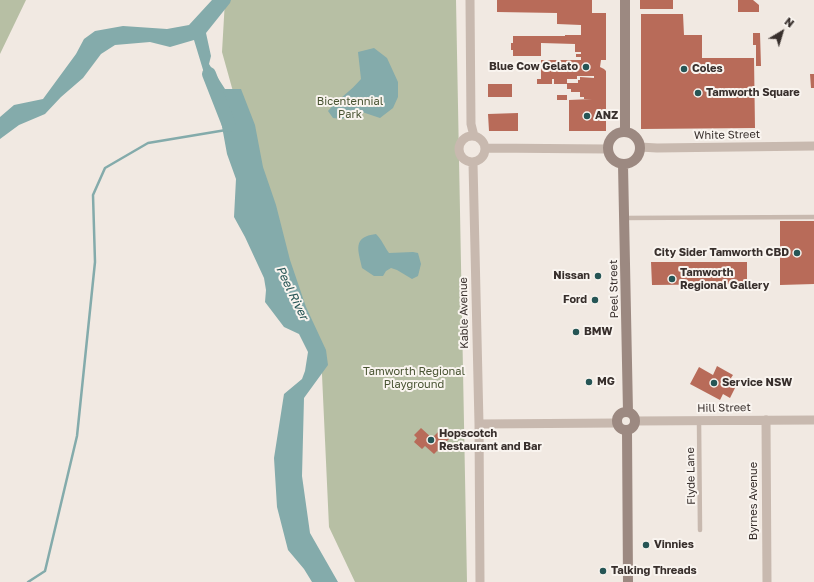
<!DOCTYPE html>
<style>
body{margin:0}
#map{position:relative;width:814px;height:582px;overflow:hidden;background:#f1e9e2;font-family:"Golos Text",sans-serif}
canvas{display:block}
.north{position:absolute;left:762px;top:12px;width:40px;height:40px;-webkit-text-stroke:3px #f9f4ef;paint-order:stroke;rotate:38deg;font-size:11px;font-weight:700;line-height:16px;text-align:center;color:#382f2c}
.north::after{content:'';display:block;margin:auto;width:14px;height:18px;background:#382f2c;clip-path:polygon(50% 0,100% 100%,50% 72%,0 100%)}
</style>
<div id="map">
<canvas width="814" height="582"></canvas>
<div class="north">N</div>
</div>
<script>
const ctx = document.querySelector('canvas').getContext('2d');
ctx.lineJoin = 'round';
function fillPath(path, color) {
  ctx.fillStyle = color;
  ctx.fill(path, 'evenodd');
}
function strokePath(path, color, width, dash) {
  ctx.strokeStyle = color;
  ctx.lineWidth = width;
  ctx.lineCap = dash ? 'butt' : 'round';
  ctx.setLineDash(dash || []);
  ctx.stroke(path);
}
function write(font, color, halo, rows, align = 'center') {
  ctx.font = font + ' "Golos Text",sans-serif';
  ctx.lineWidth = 4;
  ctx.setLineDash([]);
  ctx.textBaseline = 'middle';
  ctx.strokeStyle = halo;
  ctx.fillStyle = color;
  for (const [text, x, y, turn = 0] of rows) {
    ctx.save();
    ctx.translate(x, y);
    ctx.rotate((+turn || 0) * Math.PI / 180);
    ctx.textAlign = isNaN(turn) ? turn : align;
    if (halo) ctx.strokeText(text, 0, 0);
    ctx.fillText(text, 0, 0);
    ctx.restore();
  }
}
fillPath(new Path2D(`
 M 0,0 L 26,0 L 0,54 Z
 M 225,0 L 456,0 L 467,582 L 355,582 L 329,527 L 321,353 L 293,307 L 222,52 Z`), '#b7bfa4');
fillPath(new Path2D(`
 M 212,0 L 231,0 L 230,3 L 206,33 L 211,56 L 209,64 L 225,89 L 241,89 L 255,125 L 263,167 L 276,205 L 290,260 L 306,307 L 326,350 L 328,365 L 304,398 L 302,476 L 310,533 L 338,582 L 312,582 L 304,569 L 288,550 L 277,507 L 274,458 L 284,394 L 302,379 L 305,371 L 308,352 L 299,334 L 284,327 L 265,302 L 266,290 L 264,278 L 245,237 L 234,217 L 236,179 L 227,154 L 221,121 L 223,95 L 213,89 L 204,73 L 194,40 L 170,47 L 150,42 L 115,45 L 101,54 L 83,78 L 61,97 L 45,114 L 19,125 L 0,139 L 0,117 L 14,105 L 43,99 L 76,54 L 84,39 L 95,31 L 123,26 L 167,29 L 189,25 Z
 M 374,48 L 387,58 L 398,82 L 398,97 L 393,108 L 380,118 L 359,111 L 342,119 L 333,118 L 328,111 C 338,99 351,91 361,79 L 358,52 Z
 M 376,234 C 382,240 384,246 389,253 L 413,252 L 418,253 L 421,264 L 418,276 L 412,279 L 397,270 L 391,268 L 386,271 L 383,276 L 374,276 L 362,268 C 358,250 352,237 376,234 Z`), '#84abab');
strokePath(new Path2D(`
 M 28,582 L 45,571 L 77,436 L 95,262 L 93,195 L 105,168 L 148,143 L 226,130`), '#84abab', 2.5);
strokePath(new Path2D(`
 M 209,74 L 229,125`), '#84abab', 14);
fillPath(new Path2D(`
 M 497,0 L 592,0 L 592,13 L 606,13 L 606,60 L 601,60 L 600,67 L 604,69 L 606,71 L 606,131 L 569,131 L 569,100 L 592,99 L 584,99 L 584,97 L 580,97 L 580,92 L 571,92 L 571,89 L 567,89 L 567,83 L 578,83 L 578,80 L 580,80 L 580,77 L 594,78 L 594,76 L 577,76 L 577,79 L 567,79 L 567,84 L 554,84 L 554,79 L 552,79 L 552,84 L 537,84 L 537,79 L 541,79 L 541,60 L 581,60 L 581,57 L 576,57 L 576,54 L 581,54 L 581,52 L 575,52 L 575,44 L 541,43 L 541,56 L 513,56 L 513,50 L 511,50 L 511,43 L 513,43 L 513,36 L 565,36 L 565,35 L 581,35 L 581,25 L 557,24 L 557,13 L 497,12 Z
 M 640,0 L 673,0 L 673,9 L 640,9 Z
 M 738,0 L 753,0 L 759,5 L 759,12 L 738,12 Z
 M 641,14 L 683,14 L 684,35 L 702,35 L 702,58 L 754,58 L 755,128 L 641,129 Z
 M 753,33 L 760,33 L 761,66 L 756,66 L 756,45 L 753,45 Z
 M 810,74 L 814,74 L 814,88 L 811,88 Z
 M 488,84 L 512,84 L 512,97 L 488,97 Z
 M 557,95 L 567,95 L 567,100 L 557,100 Z
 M 518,113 L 518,131 L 489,131 L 488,114 Z
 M 780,221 L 814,221 L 814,284 L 780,285 Z
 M 651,262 L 747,262 L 747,284 L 652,285 Z
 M 717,366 L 733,375 L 731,378 L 738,382 L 730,398 L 723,394 L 720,400 L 690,384 L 699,367 L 713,375 Z
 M 421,428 L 432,438 L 441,429 L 450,438 L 434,454 L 425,446 L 422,449 L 414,442 L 417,438 L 414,435 Z`), '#b86b59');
strokePath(new Path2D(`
 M 624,218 L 814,217
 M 699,421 L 700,530`), '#c8b9af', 4.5);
strokePath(new Path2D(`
 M 470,0 L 471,124 L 474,136
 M459 149a13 13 0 1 1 26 0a13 13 0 1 1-26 0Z
 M 640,147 L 657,148 L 814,146
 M 486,148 L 607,149
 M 473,163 L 479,424 L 480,582
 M 766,420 L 767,582
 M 635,421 L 814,420
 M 479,424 L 617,423`), '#c8b9af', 9);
strokePath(new Path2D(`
 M 625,0 L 625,132
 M608 148a16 16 0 1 1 32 0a16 16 0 1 1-32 0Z
 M 623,165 L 628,412
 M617 421a9 9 0 1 1 18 0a9 9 0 1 1-18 0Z
 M 627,430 L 628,582`), '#9c8981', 10);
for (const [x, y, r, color] of [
 [586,67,4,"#265555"],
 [684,69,4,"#265555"],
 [698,93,4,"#265555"],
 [587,116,4,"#265555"],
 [797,253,4,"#265555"],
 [598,276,4,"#265555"],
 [672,279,4,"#265555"],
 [595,300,4,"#265555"],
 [576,332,4,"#265555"],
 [589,382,4,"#265555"],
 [714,383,4,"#265555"],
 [431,440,4,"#265555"],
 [646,545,4,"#265555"],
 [603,571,4,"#265555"]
]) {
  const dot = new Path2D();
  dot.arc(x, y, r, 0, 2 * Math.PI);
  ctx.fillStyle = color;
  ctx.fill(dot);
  strokePath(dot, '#f9f4ef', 1.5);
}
write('bold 11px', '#382f2c', '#f9f4ef', [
 ["Blue Cow Gelato",578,67,"right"],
 ["Coles",692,69],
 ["Tamworth Square",706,93],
 ["ANZ",595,116],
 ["City Sider Tamworth CBD",789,253,"right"],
 ["Tamworth",680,273],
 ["Regional Gallery",680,286],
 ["Nissan",590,276,"right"],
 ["Ford",587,300,"right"],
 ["BMW",584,332],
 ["MG",597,382],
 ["Service NSW",722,383],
 ["Hopscotch",439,434],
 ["Restaurant and Bar",439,447],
 ["Vinnies",654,545],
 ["Talking Threads",611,571]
], 'left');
write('11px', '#495433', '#f9f4ef', [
 ["Bicentennial",350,102],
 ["Park",350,115],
 ["Tamworth Regional",414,372],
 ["Playground",414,385]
]);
write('11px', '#382f2c', '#f9f4ef', [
 ["White Street",727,135,-1],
 ["Peel Street",614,289,-91],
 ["Kable Avenue",464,313,-91],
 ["Hill Street",724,408,-1],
 ["Flyde Lane",691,476,-91],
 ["Byrnes Avenue",754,501,-90]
]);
write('italic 12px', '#265555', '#f9f4ef', [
 ["Peel River",292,293,64]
]);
</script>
